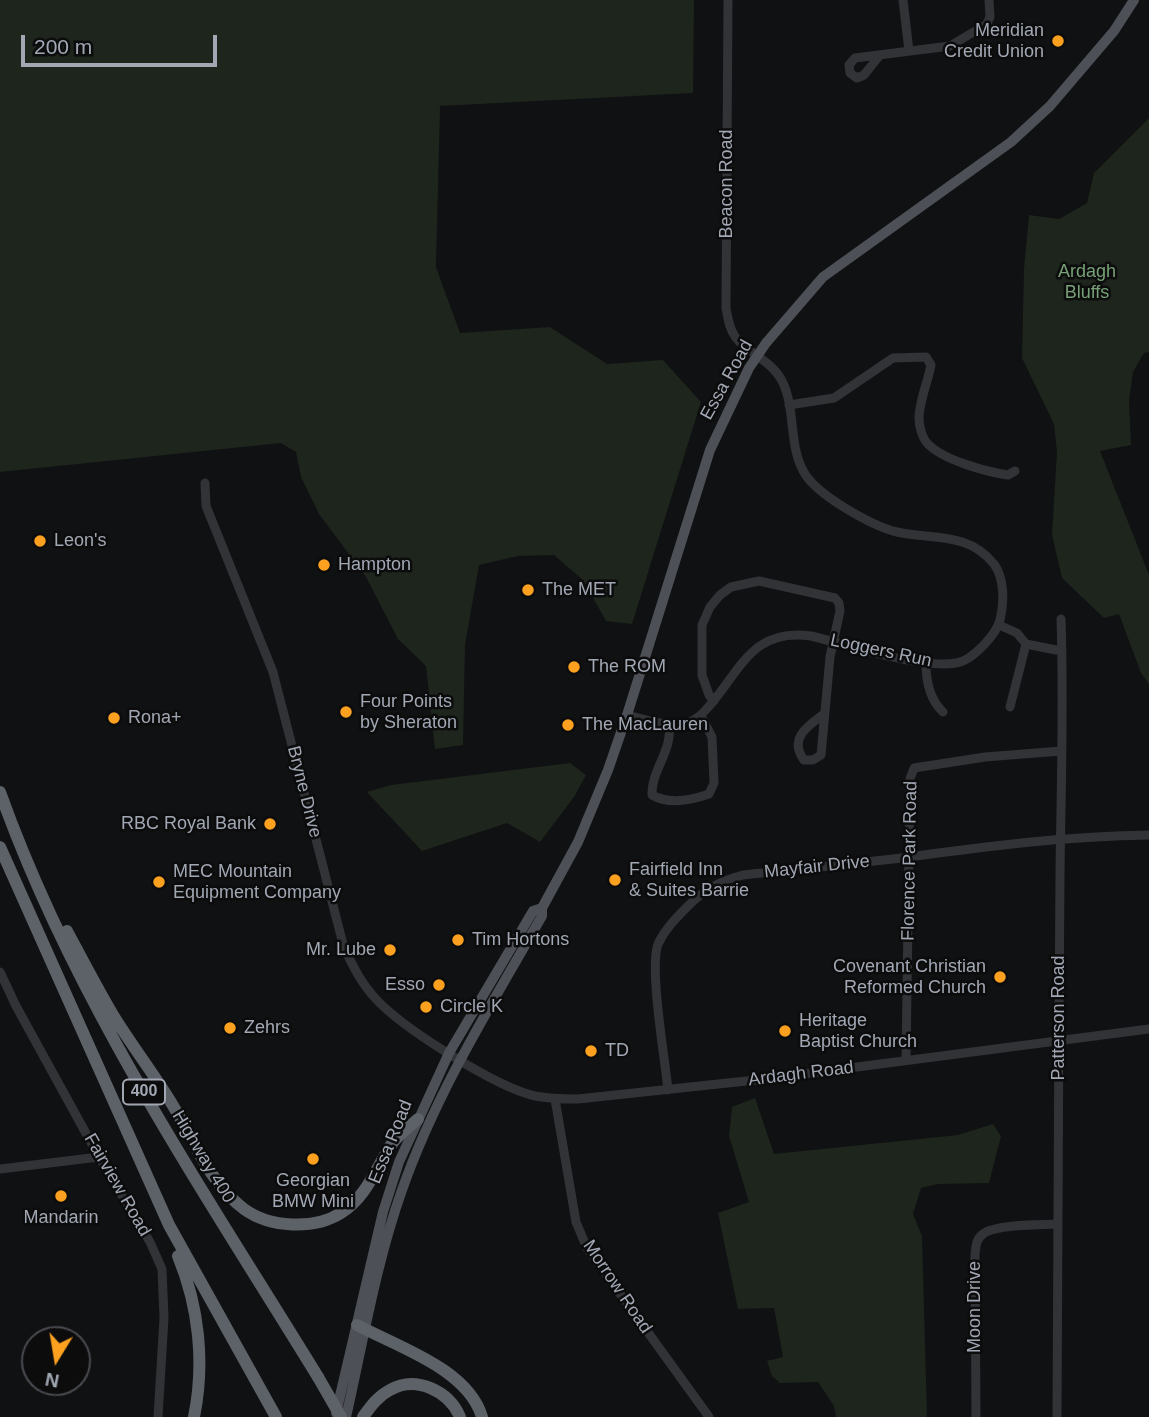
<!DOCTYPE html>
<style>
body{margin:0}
#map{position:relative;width:1149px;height:1417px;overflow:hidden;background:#101112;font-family:Helvetica,sans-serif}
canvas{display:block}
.north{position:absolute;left:21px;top:1326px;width:70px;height:70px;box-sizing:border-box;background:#0c0c0d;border:2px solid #484a50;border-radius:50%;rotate:191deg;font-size:19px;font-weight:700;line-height:28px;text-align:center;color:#a1a8b4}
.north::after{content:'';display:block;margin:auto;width:24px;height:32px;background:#fba01f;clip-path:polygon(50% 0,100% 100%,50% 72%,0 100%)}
.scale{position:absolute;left:21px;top:35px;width:196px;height:32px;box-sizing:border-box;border:4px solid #a1a8b4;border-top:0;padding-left:9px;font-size:21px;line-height:24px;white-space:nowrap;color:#a1a8b4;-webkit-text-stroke:5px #0c0c0d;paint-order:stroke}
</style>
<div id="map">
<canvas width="1149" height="1417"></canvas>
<div class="north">N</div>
<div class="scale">200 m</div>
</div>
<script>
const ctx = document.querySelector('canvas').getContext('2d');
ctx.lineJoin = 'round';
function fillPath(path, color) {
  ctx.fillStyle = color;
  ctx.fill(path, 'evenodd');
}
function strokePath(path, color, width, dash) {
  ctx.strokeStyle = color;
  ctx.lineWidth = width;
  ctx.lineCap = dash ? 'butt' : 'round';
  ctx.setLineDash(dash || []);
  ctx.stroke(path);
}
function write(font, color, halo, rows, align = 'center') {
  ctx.font = font + ' Helvetica,sans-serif';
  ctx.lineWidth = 5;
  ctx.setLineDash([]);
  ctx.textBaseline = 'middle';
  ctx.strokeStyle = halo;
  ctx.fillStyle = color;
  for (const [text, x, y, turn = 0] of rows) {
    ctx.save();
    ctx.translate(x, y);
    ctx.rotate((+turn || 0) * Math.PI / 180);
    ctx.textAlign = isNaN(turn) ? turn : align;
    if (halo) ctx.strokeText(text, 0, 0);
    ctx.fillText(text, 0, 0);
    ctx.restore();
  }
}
fillPath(new Path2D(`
 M 0,0 L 694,0 L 693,93 L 440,106 L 436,267 L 460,333 L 550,327 L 607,364 L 663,360 L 701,402 L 632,624 L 606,621 L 583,580 L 554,555 L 518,556 L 479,565 L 465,645 L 463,745 L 435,749 L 426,666 L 398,639 L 366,577 L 319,514 L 301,477 L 296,452 L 281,443 L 0,472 Z
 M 1149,118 L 1149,352 L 1144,353 L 1133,372 L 1129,401 L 1131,445 L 1100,451 L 1149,575 L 1149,684 L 1141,673 L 1119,614 L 1104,618 L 1062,578 L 1052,535 L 1057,452 L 1054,424 L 1022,358 L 1024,268 L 1029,215 L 1059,219 L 1087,203 L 1094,173 Z
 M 570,763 L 586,775 L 574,797 L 540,842 L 507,823 L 422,851 L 367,792 L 391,785 Z
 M 755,1098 L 774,1154 L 958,1135 L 993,1124 L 1001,1136 L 989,1183 L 938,1184 L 921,1188 L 913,1214 L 922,1236 L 927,1417 L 836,1417 L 834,1406 L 818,1382 L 780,1383 L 772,1376 L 767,1361 L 783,1357 L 774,1308 L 738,1309 L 718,1213 L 749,1202 L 729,1136 L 732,1107 Z`), '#1d251d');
strokePath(new Path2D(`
 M 903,0 L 909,51
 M 880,55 L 864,75 L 857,78 L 850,73 L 849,65 L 855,58 L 950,46 L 987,24 L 990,17 L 989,0
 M 789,405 L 834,398 L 893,358 L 926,357 L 931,365 C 928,382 919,401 919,418 C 919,426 922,438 928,444 C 943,460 987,472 1008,475 L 1015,471
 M 205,483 L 206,506 L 273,672 L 344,948 C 353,966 361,983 375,998 C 402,1028 496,1087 535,1096 C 550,1099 564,1099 578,1099 L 765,1079 L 1149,1029
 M 999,625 L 1017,633 L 1026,644 L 1056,650 L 1062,649
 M 926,663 C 926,681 929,699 943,712
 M 714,701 L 709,695 L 702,675 L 702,625 L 710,607 L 720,595 L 731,587 L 759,581 L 835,598 L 839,603 L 840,611 L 830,657 L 821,755 L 813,760 L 804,760 C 788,738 808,726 824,714
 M 1010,707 L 1026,644
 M 627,715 C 646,720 666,727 686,723 C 697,721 704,712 711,704 C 742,667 754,628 811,636 C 849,645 919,669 956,663 C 972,661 996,635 1000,620 C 1004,604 1005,579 994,564 C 969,533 936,539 902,533 C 876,529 823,498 807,477 C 787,449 797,410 782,381 C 772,361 749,354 736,338 C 729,329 728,318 726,308 L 728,0
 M 669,724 C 673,751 651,770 652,795 C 669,805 692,800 709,794 L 714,783 L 712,737 L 701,716
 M 0,972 L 16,1006 L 99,1157 L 150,1242 L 162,1269 L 164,1318 L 158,1417
 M 906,1060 L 910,779 L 914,768 L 985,757 L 1061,751
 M 668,1090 C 665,1059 649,968 658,944 C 665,929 676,918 688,906 C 705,889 720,881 743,875 C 798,869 854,864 909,857 C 989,846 1068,836 1149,835
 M 555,1099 L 576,1222 L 587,1248 L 709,1417
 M 0,1169 L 99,1157
 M 976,1417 L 975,1255 C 976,1246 976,1239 983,1234 C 994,1224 1040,1225 1057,1224
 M 1057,1417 C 1057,1236 1059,1055 1060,874 C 1061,789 1064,704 1061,619`), '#313337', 9);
strokePath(new Path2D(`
 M 336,1413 L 383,1212 L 399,1162 L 449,1053 L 533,911 L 542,908
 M 346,1417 C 363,1342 376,1263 402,1190 C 436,1093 491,1005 542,916 L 542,908 L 578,842 L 608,770 L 627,715 L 710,450 L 749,368 L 766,343 L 823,277 L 1011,142 L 1050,106 L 1114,31 L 1134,0`), '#4d5056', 10);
strokePath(new Path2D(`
 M 0,792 C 75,1002 202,1188 318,1377
 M 0,847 L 169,1225 L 276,1417
 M 67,931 C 82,959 97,988 113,1015 C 132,1046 154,1074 172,1104 C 194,1140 210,1184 244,1209 C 270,1228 314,1230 341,1213 C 367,1196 375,1170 391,1145 C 398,1135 409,1127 418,1119
 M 178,1256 C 199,1307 205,1363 194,1417
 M 357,1325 C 398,1347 468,1369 482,1417
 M 363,1417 C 371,1406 378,1396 390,1390 C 416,1375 449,1391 460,1417`), '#5d6168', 12);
strokePath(new Path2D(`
 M 318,1377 L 341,1417`), '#5d6168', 12);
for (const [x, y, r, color] of [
 [1058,41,7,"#fba01f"],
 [40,541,7,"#fba01f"],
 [324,565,7,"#fba01f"],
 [528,590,7,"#fba01f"],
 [574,667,7,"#fba01f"],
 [346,712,7,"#fba01f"],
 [114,718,7,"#fba01f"],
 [568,725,7,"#fba01f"],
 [270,824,7,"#fba01f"],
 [615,880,7,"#fba01f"],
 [159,882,7,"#fba01f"],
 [458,940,7,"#fba01f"],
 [390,950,7,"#fba01f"],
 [1000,977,7,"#fba01f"],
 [439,985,7,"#fba01f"],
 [426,1007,7,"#fba01f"],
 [230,1028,7,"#fba01f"],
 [785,1031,7,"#fba01f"],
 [591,1051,7,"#fba01f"],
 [313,1159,7,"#fba01f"],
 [61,1196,7,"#fba01f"]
]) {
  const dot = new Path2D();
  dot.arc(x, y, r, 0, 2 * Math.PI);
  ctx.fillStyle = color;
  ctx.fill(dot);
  strokePath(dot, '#0c0c0d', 2.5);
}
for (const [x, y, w] of [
 [144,1092,42]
]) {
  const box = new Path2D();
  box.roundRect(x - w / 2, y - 12.5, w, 25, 5);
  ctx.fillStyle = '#0c0c0d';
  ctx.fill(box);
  strokePath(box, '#a1a8b4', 2);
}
write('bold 16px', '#a1a8b4', null, [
 ["400",144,1092]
]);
write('18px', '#a1a8b4', '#0c0c0d', [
 ["Meridian",1044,31,"right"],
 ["Credit Union",1044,52,"right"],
 ["Leon's",54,541],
 ["Hampton",338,565],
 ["The MET",542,590],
 ["The ROM",588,667],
 ["Four Points",360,702],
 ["by Sheraton",360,723],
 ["Rona+",128,718],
 ["The MacLauren",582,725],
 ["RBC Royal Bank",256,824,"right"],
 ["Fairfield Inn",629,870],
 ["& Suites Barrie",629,891],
 ["MEC Mountain",173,872],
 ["Equipment Company",173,893],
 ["Tim Hortons",472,940],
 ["Mr. Lube",376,950,"right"],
 ["Covenant Christian",986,967,"right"],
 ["Reformed Church",986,988,"right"],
 ["Esso",425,985,"right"],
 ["Circle K",440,1007],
 ["Heritage",799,1021],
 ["Baptist Church",799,1042],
 ["Zehrs",244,1028],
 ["TD",605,1051],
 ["Georgian",313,1181,"center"],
 ["BMW Mini",313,1202,"center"],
 ["Mandarin",61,1218,"center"]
], 'left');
write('18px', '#a1a8b4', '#0c0c0d', [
 ["Beacon Road",727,184,-90],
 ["Essa Road",727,380,-61],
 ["Loggers Run",881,651,12],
 ["Bryne Drive",304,792,76],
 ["Florence Park Road",910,861,-89],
 ["Mayfair Drive",817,867,-6],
 ["Patterson Road",1059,1018,-90],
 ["Ardagh Road",801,1074,-7],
 ["Essa Road",391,1142,-68],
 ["Highway 400",203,1157,59],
 ["Fairview Road",117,1185,60],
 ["Morrow Road",617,1287,56],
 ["Moon Drive",975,1307,-90]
]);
write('18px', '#77a076', '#0c0c0d', [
 ["Ardagh",1087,272],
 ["Bluffs",1087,293]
]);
</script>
